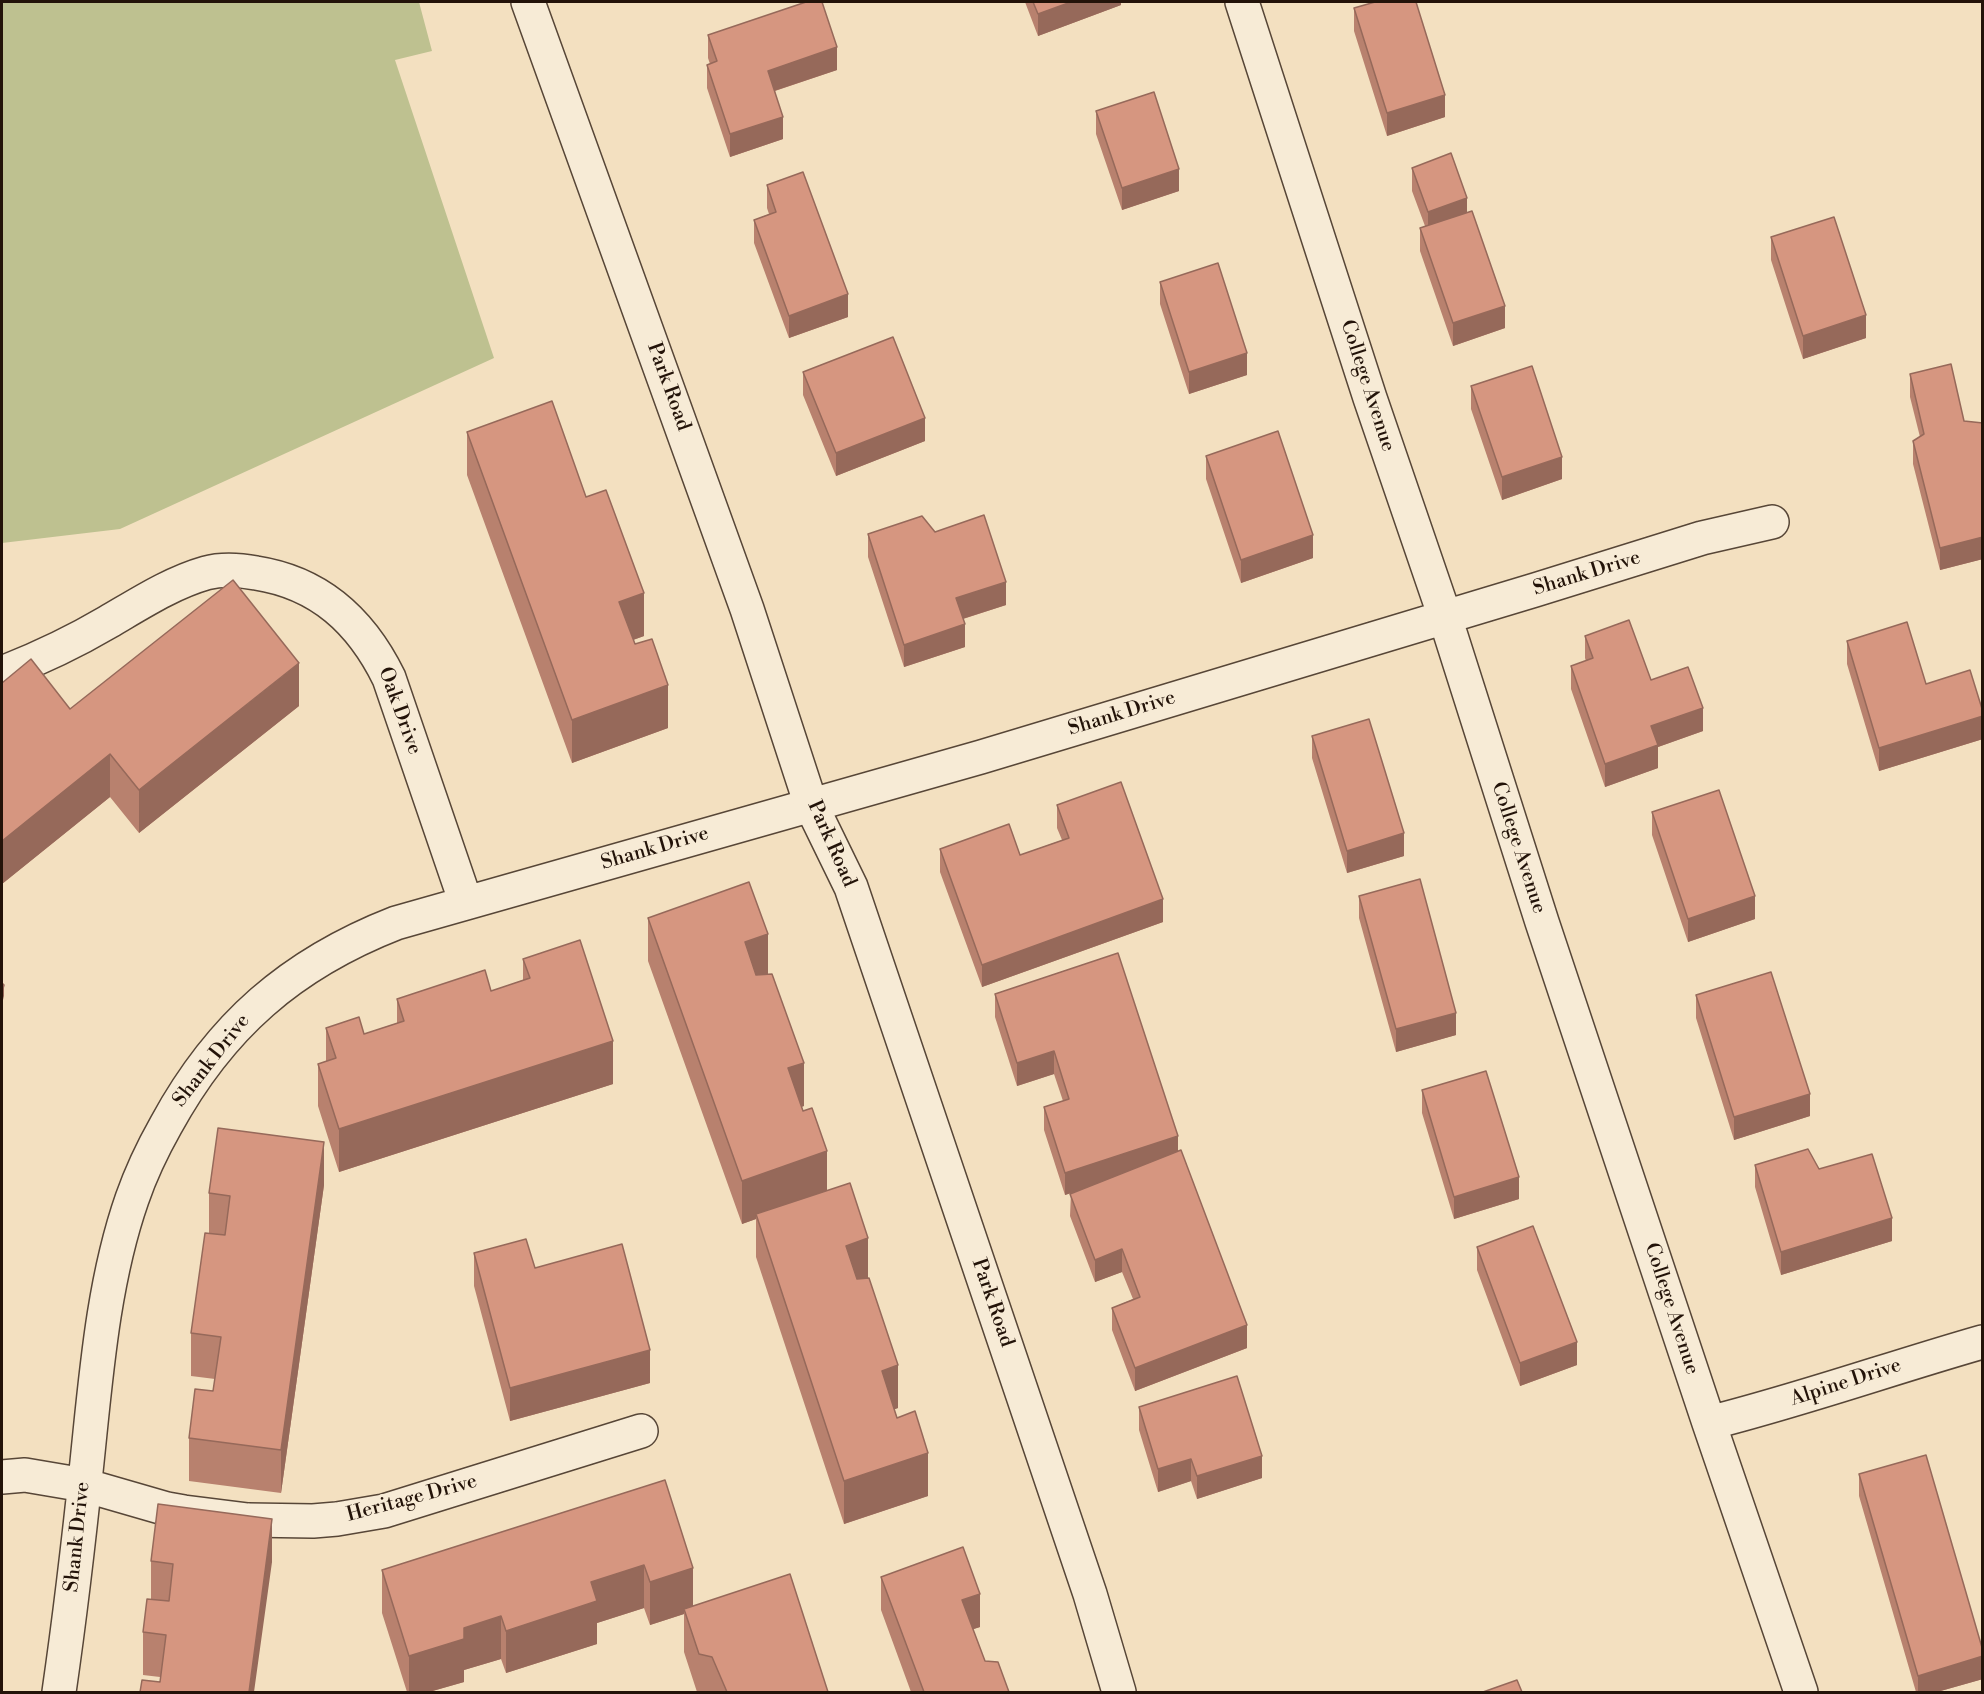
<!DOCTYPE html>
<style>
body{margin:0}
#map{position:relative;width:1984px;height:1694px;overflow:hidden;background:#f3e0c0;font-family:"Libre Bodoni",serif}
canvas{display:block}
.frame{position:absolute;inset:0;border:3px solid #231309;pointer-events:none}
</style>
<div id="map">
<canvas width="1984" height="1694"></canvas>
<div class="frame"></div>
</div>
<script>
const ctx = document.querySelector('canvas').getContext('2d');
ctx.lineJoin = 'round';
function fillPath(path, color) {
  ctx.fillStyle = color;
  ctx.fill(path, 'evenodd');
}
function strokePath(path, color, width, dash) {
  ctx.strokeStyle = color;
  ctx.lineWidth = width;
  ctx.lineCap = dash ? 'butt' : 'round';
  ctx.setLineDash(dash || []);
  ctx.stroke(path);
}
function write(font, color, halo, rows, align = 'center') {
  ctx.font = font + ' "Libre Bodoni",serif';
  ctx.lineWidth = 6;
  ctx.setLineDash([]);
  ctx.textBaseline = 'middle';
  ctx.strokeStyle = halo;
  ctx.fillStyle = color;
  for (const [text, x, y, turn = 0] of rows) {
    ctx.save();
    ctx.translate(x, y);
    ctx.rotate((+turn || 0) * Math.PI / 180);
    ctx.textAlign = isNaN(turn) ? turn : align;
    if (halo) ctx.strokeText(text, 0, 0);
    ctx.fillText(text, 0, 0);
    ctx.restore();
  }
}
fillPath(new Path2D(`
 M 2,2 L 419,2 L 432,51 L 395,60 L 494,358 L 120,529 L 2,543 Z`), '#bec190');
const minor = new Path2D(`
 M 1242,2 L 1370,398 L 1445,617 L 1542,922 L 1709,1423 L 1801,1692
 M 2,673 C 38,659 74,642 108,622 C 139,604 171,583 206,573 C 221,569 240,570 256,573 C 320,583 361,621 389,678 L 466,903
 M 1709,1423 C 1801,1400 1891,1368 1982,1342
 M 2,1477 L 25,1475 L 84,1485 L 167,1509 L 184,1512 L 248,1520 L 313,1521 L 337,1519 L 384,1511 L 641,1431
 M 59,1692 C 70,1616 79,1539 87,1462 C 96,1376 103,1282 132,1199 C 141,1173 153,1148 166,1125 C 220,1026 291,964 396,923 L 981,757 L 1535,590 L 1702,538 L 1772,522`);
const tertiary = new Path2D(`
 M 528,2 L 747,609 L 811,805 L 851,887 L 1090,1594 L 1119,1692`);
strokePath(minor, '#574637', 36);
strokePath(tertiary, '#574637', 36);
strokePath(minor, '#f7ebd6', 33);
strokePath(tertiary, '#f7ebd6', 33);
fillPath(new Path2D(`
 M 1025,2 L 1121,2 L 1121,5 L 1038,36 Z
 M 1354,8 L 1445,117 L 1387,136 L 1354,31 Z
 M 708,35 L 837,70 L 775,91 L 783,139 L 730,157 L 707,88 L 707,65 L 710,64 L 708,58 Z
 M 1096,111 L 1179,191 L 1122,210 L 1096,134 Z
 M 1412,168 L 1467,212 L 1505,328 L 1453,346 L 1420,251 L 1420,228 L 1425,226 L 1412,191 Z
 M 767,185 L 848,317 L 789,338 L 754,243 L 754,220 L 769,214 L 767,208 Z
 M 1771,237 L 1866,338 L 1803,359 L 1771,260 Z
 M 1160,282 L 1247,375 L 1189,394 L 1160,304 Z
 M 803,372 L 925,441 L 836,476 L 803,395 Z
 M 1910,374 L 1964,421 L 1983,423 L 1983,559 L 1940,570 L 1913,464 L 1913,441 L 1920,437 L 1910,397 Z
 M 1471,386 L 1562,479 L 1502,500 L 1471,409 Z
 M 467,432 L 586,497 L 644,636 L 633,640 L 668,728 L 572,763 L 467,475 Z
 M 1206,456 L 1313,558 L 1241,583 L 1206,479 Z
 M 935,532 L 1006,605 L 963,619 L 965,647 L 904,667 L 868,557 L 868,534 Z
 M 1585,636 L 1651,680 L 1703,731 L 1658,747 L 1658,768 L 1605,787 L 1571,689 L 1571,666 L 1586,661 L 1585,658 Z
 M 1847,641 L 1926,684 L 1983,712 L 1983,739 L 1879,771 L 1847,664 Z
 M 2,683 L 70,709 L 299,706 L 139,833 L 110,797 L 2,884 Z
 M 1312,736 L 1404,856 L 1347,873 L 1312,758 Z
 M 1057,805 L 1163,922 L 982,987 L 940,872 L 940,849 L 1020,855 L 1062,840 L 1057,828 Z
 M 1652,812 L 1755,919 L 1688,942 L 1652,835 Z
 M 1359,896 L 1456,1035 L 1396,1052 L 1359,918 Z
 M 648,918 L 768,974 L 804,1106 L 801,1107 L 827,1191 L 868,1278 L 898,1408 L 894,1409 L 928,1496 L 844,1524 L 756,1257 L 756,1219 L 742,1224 L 648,961 Z
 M 523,959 L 613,1084 L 339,1172 L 318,1106 L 318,1064 L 326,1061 L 326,1028 L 364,1034 L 397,1023 L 397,999 L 491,991 L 523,980 Z
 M 995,994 L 1178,1152 L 1247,1348 L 1135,1391 L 1112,1330 L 1112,1308 L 1133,1299 L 1122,1272 L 1095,1282 L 1070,1216 L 1071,1193 L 1065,1195 L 1044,1130 L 1044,1107 L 1063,1101 L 1054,1074 L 1017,1086 L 995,1017 Z
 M 1696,995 L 1810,1116 L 1734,1140 L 1696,1018 Z
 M 1422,1090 L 1519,1199 L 1454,1219 L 1422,1113 Z
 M 1755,1165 L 1819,1169 L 1892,1241 L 1781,1275 L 1755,1187 Z
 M 324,1185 L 281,1493 L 189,1481 L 189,1438 L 213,1391 L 215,1379 L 191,1376 L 191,1333 L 209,1233 L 209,1193 Z
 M 1477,1247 L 1577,1365 L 1520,1386 L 1477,1270 Z
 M 474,1253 L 535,1268 L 650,1383 L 510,1421 L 474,1286 Z
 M 1139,1407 L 1262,1478 L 1197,1499 L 1191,1481 L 1158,1492 L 1139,1430 Z
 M 1859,1474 L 1983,1656 L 1983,1679 L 1937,1692 L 1916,1692 L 1859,1496 Z
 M 665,1480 L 693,1606 L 828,1692 L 697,1692 L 684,1652 L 684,1614 L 650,1625 L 644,1608 L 597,1623 L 597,1644 L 506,1673 L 501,1659 L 464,1670 L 464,1682 L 429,1692 L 407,1692 L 382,1613 L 382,1570 Z
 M 151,1561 L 272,1562 L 160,1682 L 160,1677 L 143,1675 L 143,1632 L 151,1599 Z
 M 881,1577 L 980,1627 L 973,1629 L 985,1661 L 1009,1692 L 911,1692 L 881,1610 Z`), '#b8816e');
fillPath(new Path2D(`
 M 1071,2 L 1121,2 L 1121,5 L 1038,36 L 1038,14 Z
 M 837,47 L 837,70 L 768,93 L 768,71 Z
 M 1445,95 L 1445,117 L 1387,136 L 1387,113 Z
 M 783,117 L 783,139 L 730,157 L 730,134 Z
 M 1179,169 L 1179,191 L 1122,210 L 1122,188 Z
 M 1467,198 L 1467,221 L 1428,235 L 1428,212 Z
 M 848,294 L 848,317 L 789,338 L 789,316 Z
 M 1505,306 L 1505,328 L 1453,346 L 1453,323 Z
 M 1866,315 L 1866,338 L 1803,359 L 1803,336 Z
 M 1247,353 L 1247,375 L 1189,394 L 1189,372 Z
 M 925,418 L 925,441 L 836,476 L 836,453 Z
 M 1562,457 L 1562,479 L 1502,500 L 1502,477 Z
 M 1313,535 L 1313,558 L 1241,583 L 1241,560 Z
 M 1983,537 L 1983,559 L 1940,570 L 1940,548 Z
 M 1006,582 L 1006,605 L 956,621 L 956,598 Z
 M 644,593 L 644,636 L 619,645 L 619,602 Z
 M 965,624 L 965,647 L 904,667 L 904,645 Z
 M 299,663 L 299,706 L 139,833 L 139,790 Z
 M 668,685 L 668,728 L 572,763 L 572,720 Z
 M 1703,708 L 1703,731 L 1658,747 L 1658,768 L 1605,787 L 1605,764 L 1651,726 Z
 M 1983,716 L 1983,739 L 1879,771 L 1879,748 Z
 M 110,754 L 110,797 L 2,884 L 2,841 Z
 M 1404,833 L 1404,856 L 1347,873 L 1347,851 Z
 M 1755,896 L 1755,919 L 1688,942 L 1688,919 Z
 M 1163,899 L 1163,922 L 982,987 L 982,965 Z
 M 768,934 L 768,977 L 745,985 L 745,942 Z
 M 4,985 L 4,996 L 2,1004 L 2,992 Z
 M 1456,1013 L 1456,1035 L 1396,1052 L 1396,1029 Z
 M 613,1041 L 613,1084 L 339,1172 L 339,1129 Z
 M 1054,1051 L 1054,1074 L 1017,1086 L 1017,1063 Z
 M 804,1063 L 804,1106 L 788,1111 L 788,1068 Z
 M 1810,1094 L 1810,1116 L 1734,1140 L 1734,1117 Z
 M 1178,1136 L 1178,1158 L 1065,1195 L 1065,1173 Z
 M 324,1142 L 324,1185 L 281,1493 L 281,1450 Z
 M 827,1151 L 827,1194 L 756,1214 L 756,1219 L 742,1224 L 742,1181 Z
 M 1519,1177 L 1519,1199 L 1454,1219 L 1454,1197 Z
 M 1892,1218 L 1892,1241 L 1781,1275 L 1781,1252 Z
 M 868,1238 L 868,1281 L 846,1289 L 846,1246 Z
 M 1122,1249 L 1122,1272 L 1095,1282 L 1095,1260 Z
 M 1247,1325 L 1247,1348 L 1135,1391 L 1135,1368 Z
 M 1577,1342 L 1577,1365 L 1520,1386 L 1520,1363 Z
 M 650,1350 L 650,1383 L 510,1421 L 510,1388 Z
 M 898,1365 L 898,1408 L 882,1414 L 882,1371 Z
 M 928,1453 L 928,1496 L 844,1524 L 844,1481 Z
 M 1262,1456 L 1262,1478 L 1197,1499 L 1197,1476 Z
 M 1191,1459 L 1191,1481 L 1158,1492 L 1158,1469 Z
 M 272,1519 L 272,1562 L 254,1692 L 249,1692 Z
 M 644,1565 L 644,1608 L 597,1623 L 597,1644 L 506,1673 L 506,1631 L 591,1582 Z
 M 693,1568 L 693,1611 L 684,1609 L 684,1614 L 650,1625 L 650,1582 Z
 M 980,1594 L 980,1627 L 962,1633 L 962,1600 Z
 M 501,1616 L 501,1659 L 464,1670 L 464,1682 L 429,1692 L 409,1692 L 409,1656 L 464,1628 Z
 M 1983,1656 L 1983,1679 L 1937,1692 L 1918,1692 L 1918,1676 Z`), '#96695a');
const building = new Path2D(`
 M 806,2 L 822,2 L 837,47 L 768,71 L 783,117 L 730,134 L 707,65 L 717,61 L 708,35 Z
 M 1033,2 L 1071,2 L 1038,14 Z
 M 1375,2 L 1416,2 L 1445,95 L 1387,113 L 1354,8 Z
 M 1154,92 L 1179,169 L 1122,188 L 1096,111 Z
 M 1451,153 L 1467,198 L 1428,212 L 1412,168 Z
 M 803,172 L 848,294 L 789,316 L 754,220 L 776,212 L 767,185 Z
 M 1472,211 L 1505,306 L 1453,323 L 1420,228 Z
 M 1834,217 L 1866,315 L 1803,336 L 1771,237 Z
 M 1218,263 L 1247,353 L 1189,372 L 1160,282 Z
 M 893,337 L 925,418 L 836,453 L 803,372 Z
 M 1951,364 L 1964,421 L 1983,423 L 1983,537 L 1940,548 L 1913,441 L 1924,434 L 1910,374 Z
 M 1532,366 L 1562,457 L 1502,477 L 1471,386 Z
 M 552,401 L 586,497 L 606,490 L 644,593 L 619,602 L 635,644 L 652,639 L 668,685 L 572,720 L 467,432 Z
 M 1278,431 L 1313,535 L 1241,560 L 1206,456 Z
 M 984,515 L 1006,582 L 956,598 L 965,624 L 904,645 L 868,534 L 922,516 L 935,532 Z
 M 233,580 L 299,663 L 139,790 L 110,754 L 2,841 L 2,683 L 31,659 L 70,709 Z
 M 1629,620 L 1651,680 L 1688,667 L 1703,708 L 1651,726 L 1658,745 L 1605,764 L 1571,666 L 1593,658 L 1585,636 Z
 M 1907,622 L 1926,684 L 1970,670 L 1983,712 L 1983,716 L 1879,748 L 1847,641 Z
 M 1369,719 L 1404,833 L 1347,851 L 1312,736 Z
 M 1121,782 L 1163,899 L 982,965 L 940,849 L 1009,824 L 1020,855 L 1069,838 L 1057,805 Z
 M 1719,790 L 1755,896 L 1688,919 L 1652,812 Z
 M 1420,879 L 1456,1013 L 1396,1029 L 1359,896 Z
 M 749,882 L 768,934 L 745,942 L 756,975 L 772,974 L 804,1063 L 788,1068 L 803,1111 L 812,1108 L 827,1151 L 742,1181 L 648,918 Z
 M 580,940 L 613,1041 L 339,1129 L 318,1064 L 336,1058 L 326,1028 L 359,1017 L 364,1034 L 404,1021 L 397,999 L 485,970 L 491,991 L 530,978 L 523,959 Z
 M 1118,953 L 1178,1136 L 1065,1173 L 1044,1107 L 1069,1099 L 1054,1051 L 1017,1063 L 995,994 Z
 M 1771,972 L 1810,1094 L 1734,1117 L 1696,995 Z
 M 2,983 L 4,985 L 2,992 Z
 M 1486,1071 L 1519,1177 L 1454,1197 L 1422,1090 Z
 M 218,1128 L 324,1142 L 281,1450 L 189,1438 L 195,1389 L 213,1391 L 221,1337 L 191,1333 L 205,1233 L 225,1235 L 230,1196 L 209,1193 Z
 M 1808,1149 L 1819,1169 L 1872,1154 L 1892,1218 L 1781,1252 L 1755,1165 Z
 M 1181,1150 L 1247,1325 L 1135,1368 L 1112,1308 L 1140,1297 L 1122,1249 L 1095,1260 L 1070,1194 Z
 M 850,1183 L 868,1238 L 846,1246 L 857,1279 L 869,1278 L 898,1365 L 882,1371 L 897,1418 L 915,1411 L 928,1453 L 844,1481 L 756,1214 Z
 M 1533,1226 L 1577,1342 L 1520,1363 L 1477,1247 Z
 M 526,1239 L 535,1268 L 622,1244 L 650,1350 L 510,1388 L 474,1253 Z
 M 1237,1376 L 1262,1456 L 1197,1476 L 1191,1459 L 1158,1469 L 1139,1407 Z
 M 1926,1455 L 1983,1651 L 1983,1656 L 1918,1676 L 1859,1474 Z
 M 665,1480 L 693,1568 L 650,1582 L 644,1565 L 591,1582 L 597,1601 L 506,1631 L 501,1616 L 464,1628 L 464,1639 L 409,1656 L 382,1570 Z
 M 158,1504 L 272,1519 L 249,1692 L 140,1692 L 142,1680 L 160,1682 L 166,1635 L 143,1632 L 147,1599 L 169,1601 L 173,1564 L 151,1561 Z
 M 963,1547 L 980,1594 L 962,1600 L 985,1661 L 998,1662 L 1009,1692 L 924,1692 L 881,1577 Z
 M 790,1574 L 828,1692 L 727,1692 L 712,1657 L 699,1654 L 684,1609 Z
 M 1517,1680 L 1522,1692 L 1483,1692 Z`);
fillPath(building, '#d69680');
strokePath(building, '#96695a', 1.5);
write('20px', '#231309', '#f7ebd6', [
 ["College Avenue",1367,386,72],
 ["Park Road",668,387,70],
 ["Shank Drive",1587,574,-17],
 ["Oak Drive",399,711,70],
 ["Shank Drive",1122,714,-17],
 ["Park Road",831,844,66],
 ["College Avenue",1518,848,72],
 ["Shank Drive",655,849,-16],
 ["Shank Drive",212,1061,-52],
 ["Park Road",992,1303,71],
 ["College Avenue",1671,1309,72],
 ["Alpine Drive",1846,1383,-18],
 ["Heritage Drive",412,1499,-15],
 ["Shank Drive",78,1537,-84]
]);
</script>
